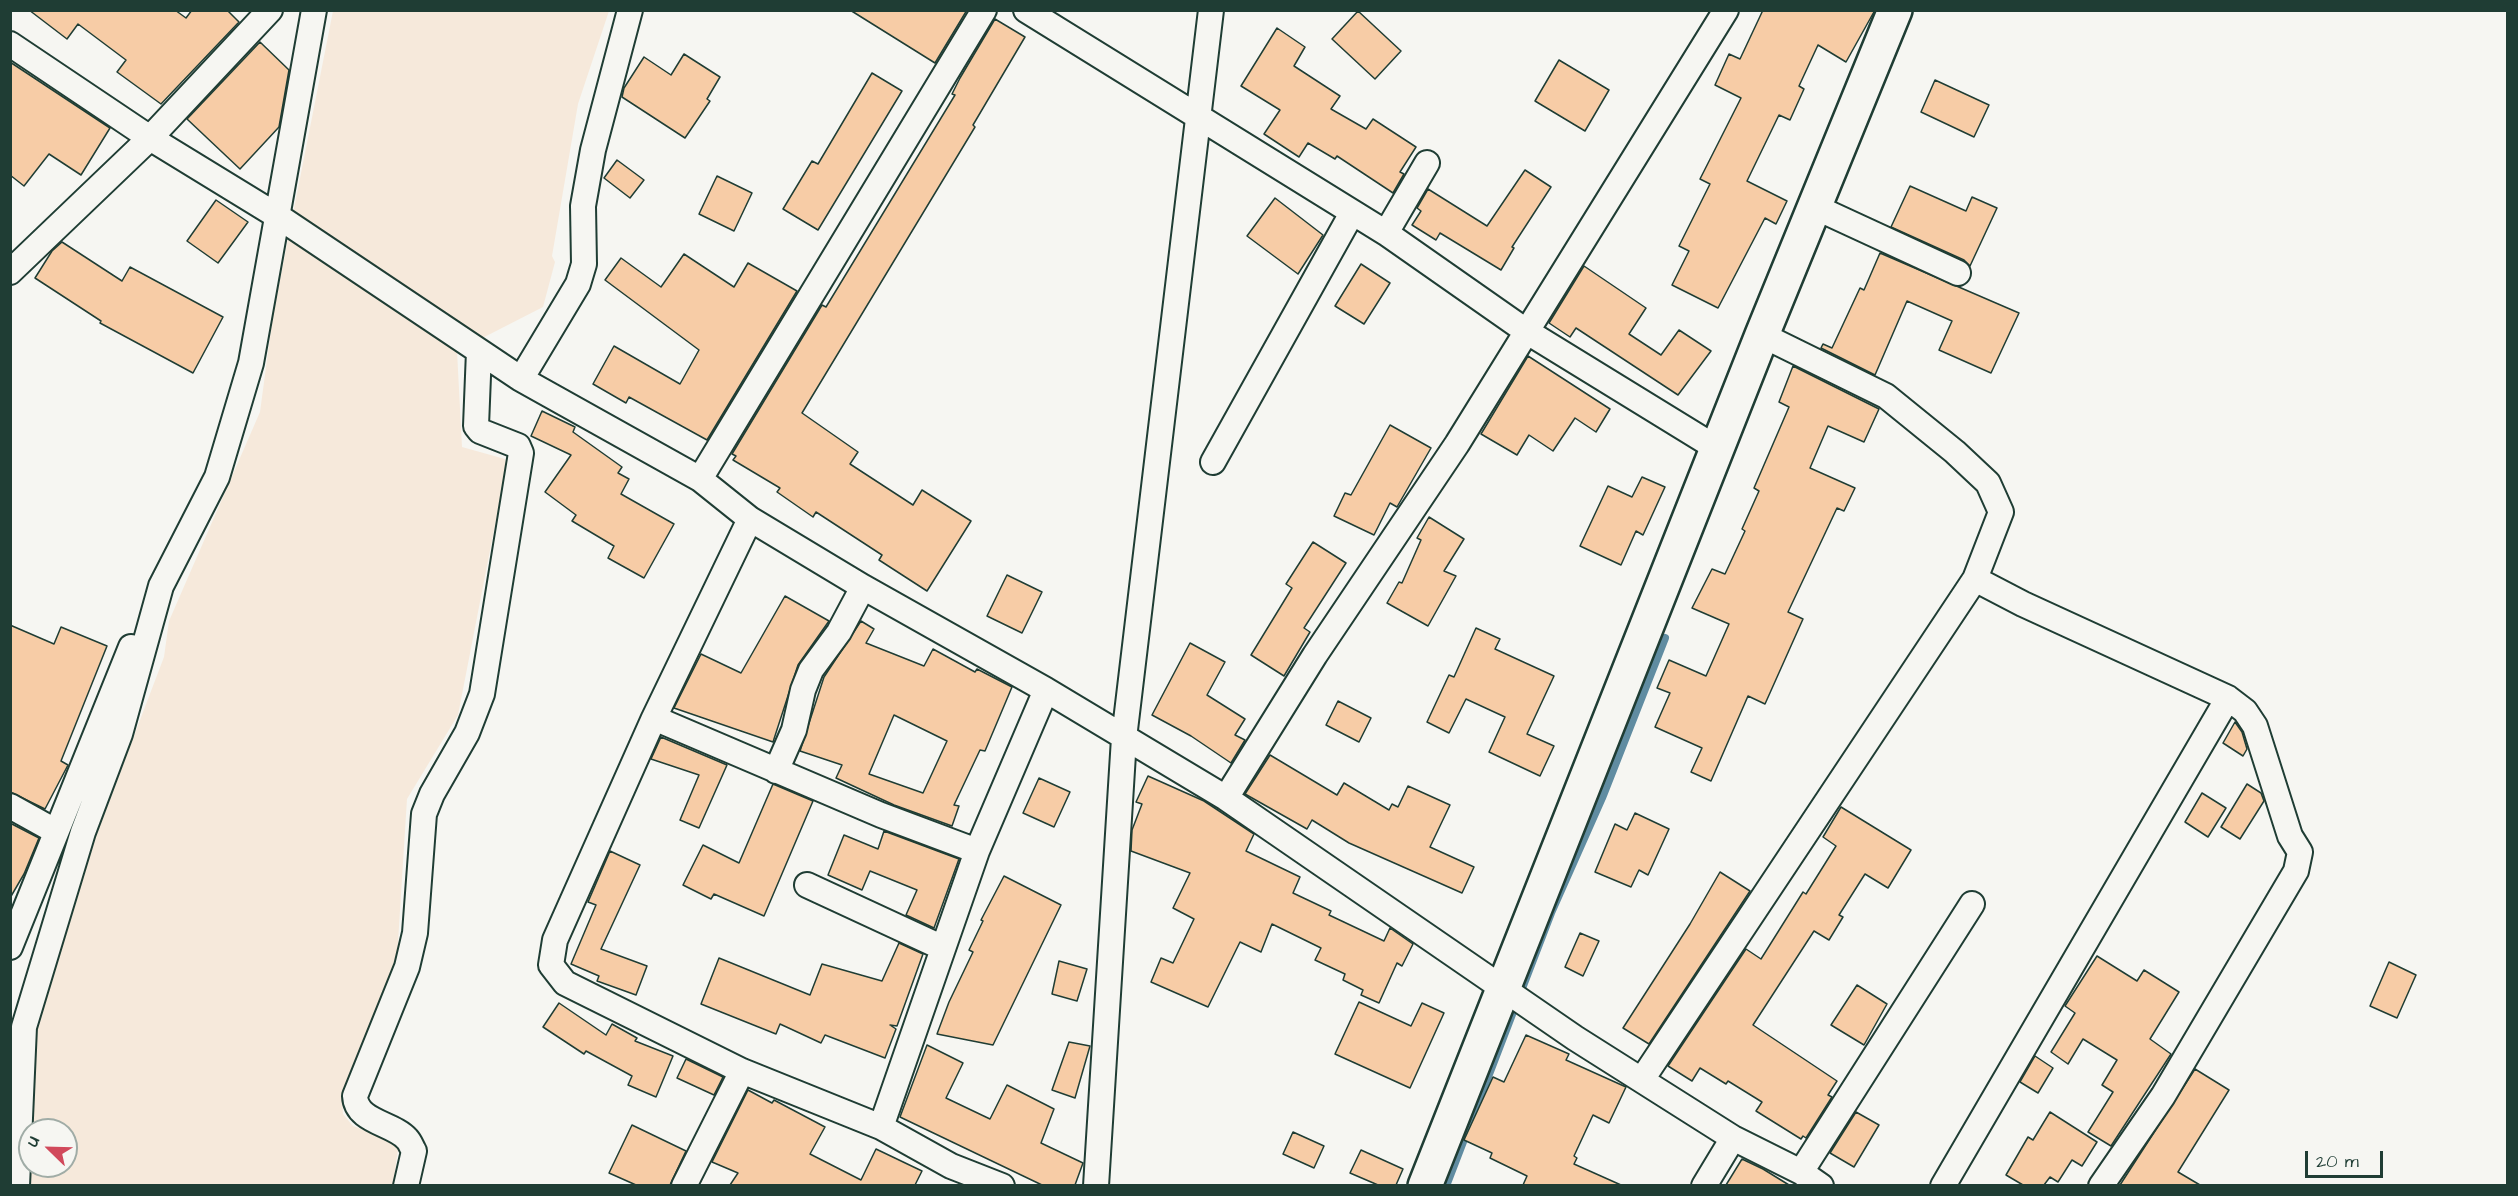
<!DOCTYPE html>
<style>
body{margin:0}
#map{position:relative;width:2518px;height:1196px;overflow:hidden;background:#f6f6f2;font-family:"Architects Daughter",sans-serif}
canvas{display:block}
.frame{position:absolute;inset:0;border:12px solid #1f3d34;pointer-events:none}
.north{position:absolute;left:18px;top:1118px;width:60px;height:60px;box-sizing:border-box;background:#f6f6f2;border:2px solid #a0aca6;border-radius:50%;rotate:293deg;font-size:16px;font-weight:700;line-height:24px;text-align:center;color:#1f3d34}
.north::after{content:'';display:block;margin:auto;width:21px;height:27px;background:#d1495b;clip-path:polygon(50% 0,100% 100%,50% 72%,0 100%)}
.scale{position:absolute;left:2305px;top:1151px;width:78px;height:27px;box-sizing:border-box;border:3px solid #1f3d34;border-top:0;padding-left:8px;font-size:18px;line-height:21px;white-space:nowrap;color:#1f3d34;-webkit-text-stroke:4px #f6f6f2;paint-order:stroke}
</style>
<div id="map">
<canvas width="2518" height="1196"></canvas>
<div class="frame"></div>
<div class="north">U</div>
<div class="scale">20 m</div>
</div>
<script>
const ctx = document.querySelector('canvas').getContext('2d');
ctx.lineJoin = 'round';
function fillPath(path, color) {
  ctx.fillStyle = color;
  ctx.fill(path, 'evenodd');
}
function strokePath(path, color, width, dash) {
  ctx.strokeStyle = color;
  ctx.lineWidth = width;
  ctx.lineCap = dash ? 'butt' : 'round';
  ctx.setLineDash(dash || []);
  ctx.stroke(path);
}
fillPath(new Path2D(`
 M 333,11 L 609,11 L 578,104 L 552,256 L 555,262 L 543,307 L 457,351 L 462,447 L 505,459 L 506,468 L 458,715 L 407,799 L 397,958 L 342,1099 L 343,1114 L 353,1126 L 386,1138 L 398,1149 L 393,1185 L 27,1186 L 30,1144 L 30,1166 L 66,1166 L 66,1130 L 31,1130 L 38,1017 L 92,846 L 164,657 L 169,621 L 260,412 L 273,315 Z`), '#f6e9db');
strokePath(new Path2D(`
 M 1446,1186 L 1551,913 L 1602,798 L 1665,638`), '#608ca1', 8);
const building = new Path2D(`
 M 29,10 L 175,10 L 186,18 L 192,10 L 227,10 L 239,22 L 161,104 L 117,72 L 126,60 L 78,24 L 67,39 Z
 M 850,10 L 967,10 L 935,63 Z
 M 1763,10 L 1875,10 L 1846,62 L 1818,45 L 1799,86 L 1804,89 L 1790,120 L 1779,115 L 1747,181 L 1787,201 L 1776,224 L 1765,218 L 1718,308 L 1672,285 L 1689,251 L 1679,246 L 1710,184 L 1700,179 L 1741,98 L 1715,85 L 1729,54 L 1740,59 Z
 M 1358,11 L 1401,51 L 1375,79 L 1332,39 Z
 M 995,19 L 1025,37 L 973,125 L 975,127 L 802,413 L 858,452 L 850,464 L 913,505 L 922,490 L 971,521 L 927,591 L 879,560 L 882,555 L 816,512 L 813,517 L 777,492 L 780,488 L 733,460 L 736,456 L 732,454 L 822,305 L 826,307 L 955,95 L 952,94 L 960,78 Z
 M 1277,28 L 1305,47 L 1294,66 L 1340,96 L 1331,109 L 1366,129 L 1373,119 L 1416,147 L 1400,172 L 1404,174 L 1393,193 L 1337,156 L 1335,159 L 1308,143 L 1299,157 L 1264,134 L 1280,110 L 1241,86 Z
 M 260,42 L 289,70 L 279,127 L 240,169 L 187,119 Z
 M 684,54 L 720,77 L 707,99 L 710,101 L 685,138 L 622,97 L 624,88 L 644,57 L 671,75 Z
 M 1559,60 L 1609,90 L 1585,131 L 1535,101 Z
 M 10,62 L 110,128 L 81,175 L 49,154 L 24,186 L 10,175 Z
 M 872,73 L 902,91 L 818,230 L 783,209 L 812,161 L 818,164 Z
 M 1935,80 L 1989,105 L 1974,137 L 1921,112 Z
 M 617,160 L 644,180 L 630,198 L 604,178 Z
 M 1525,170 L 1551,187 L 1512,247 L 1514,248 L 1501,270 L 1440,233 L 1436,240 L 1412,225 L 1421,211 L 1417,208 L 1428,189 L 1487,226 Z
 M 717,176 L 752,193 L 734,231 L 699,214 Z
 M 1910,186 L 1966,211 L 1972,197 L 1997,208 L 1970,266 L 1964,260 L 1891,227 Z
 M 1275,198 L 1323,235 L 1298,274 L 1247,236 Z
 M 216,200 L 248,222 L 218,263 L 187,241 Z
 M 62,242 L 122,281 L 130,267 L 223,317 L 193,373 L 100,323 L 101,321 L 35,278 L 52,251 Z
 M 1880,253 L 2019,313 L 1991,373 L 1939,350 L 1952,321 L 1907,301 L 1875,375 L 1821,348 L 1823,344 L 1832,348 L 1860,288 L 1864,290 Z
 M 684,254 L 734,287 L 748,263 L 797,291 L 707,440 L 629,397 L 626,403 L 593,384 L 614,346 L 680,384 L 699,350 L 605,280 L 621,258 L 661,287 Z
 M 1361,264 L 1390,283 L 1364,324 L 1335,306 Z
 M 1584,266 L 1646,308 L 1629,334 L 1661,355 L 1679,330 L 1711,351 L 1678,395 L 1576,328 L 1570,337 L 1549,323 Z
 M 1528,356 L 1610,409 L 1596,432 L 1575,418 L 1553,451 L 1529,435 L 1517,455 L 1481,434 Z
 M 1793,366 L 1879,409 L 1864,442 L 1828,426 L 1810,468 L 1855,488 L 1844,511 L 1837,508 L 1788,612 L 1803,619 L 1765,704 L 1748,696 L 1711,781 L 1691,772 L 1702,748 L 1655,727 L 1670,693 L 1657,688 L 1669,660 L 1706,676 L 1729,624 L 1692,608 L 1712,569 L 1725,574 L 1745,531 L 1742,529 L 1759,491 L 1754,488 L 1789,407 L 1779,402 Z
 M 542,411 L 575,427 L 573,432 L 622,467 L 618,473 L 629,479 L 621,494 L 674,524 L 644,578 L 608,558 L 614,546 L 572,521 L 576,515 L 545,492 L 571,455 L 531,436 Z
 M 1390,425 L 1431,448 L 1397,507 L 1390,503 L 1374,535 L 1334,516 L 1345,493 L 1351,495 Z
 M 1642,477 L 1665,487 L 1643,535 L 1636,531 L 1621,565 L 1580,546 L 1608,486 L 1632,497 Z
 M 1429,517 L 1464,539 L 1444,571 L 1456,576 L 1428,626 L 1387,603 L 1399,582 L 1402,583 L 1421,540 L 1417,538 Z
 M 1313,542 L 1346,563 L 1304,628 L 1310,632 L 1284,676 L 1251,655 L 1292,588 L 1286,584 Z
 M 1007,575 L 1042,592 L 1022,633 L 987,616 Z
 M 785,596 L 829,621 L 798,665 L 773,742 L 674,708 L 701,654 L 741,673 Z
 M 861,621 L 874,629 L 866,643 L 924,666 L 933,649 L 975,672 L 977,669 L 1012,687 L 985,751 L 980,750 L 954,805 L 959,806 L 952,826 L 894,805 L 836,778 L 842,765 L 800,751 L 824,677 ZM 894,715 L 947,741 L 923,793 L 869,774 Z
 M 10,625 L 54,644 L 61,627 L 107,646 L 61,761 L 68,765 L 45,809 L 10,792 Z
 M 1476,628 L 1500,639 L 1495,649 L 1554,676 L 1527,734 L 1554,746 L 1540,776 L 1489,752 L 1505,717 L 1466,699 L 1449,733 L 1427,722 L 1449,675 L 1454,677 Z
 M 1190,643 L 1225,662 L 1207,695 L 1245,719 L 1235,735 L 1245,740 L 1231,763 L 1191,736 L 1152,715 Z
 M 1338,701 L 1371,718 L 1359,742 L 1326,725 Z
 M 2235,722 L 2242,732 L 2247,749 L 2243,756 L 2223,743 Z
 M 661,737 L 727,765 L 699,828 L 680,820 L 699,775 L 651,759 Z
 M 1270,755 L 1337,795 L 1344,783 L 1389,810 L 1392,804 L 1398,807 L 1408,786 L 1450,805 L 1430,847 L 1474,867 L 1462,893 L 1349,843 L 1312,820 L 1307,829 L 1245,794 Z
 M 1148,776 L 1204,801 L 1254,834 L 1246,851 L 1300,877 L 1293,893 L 1331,911 L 1329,915 L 1384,941 L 1390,928 L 1413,944 L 1402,966 L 1397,963 L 1379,1003 L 1361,995 L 1363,990 L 1343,980 L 1345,974 L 1315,960 L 1321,948 L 1272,924 L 1261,952 L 1240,942 L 1208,1007 L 1151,982 L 1161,958 L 1173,963 L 1194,919 L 1173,908 L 1190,873 L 1131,851 L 1132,830 L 1142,804 L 1136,802 Z
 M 1039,778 L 1070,792 L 1054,827 L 1023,813 Z
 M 773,784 L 813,801 L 764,916 L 714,894 L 711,899 L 683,885 L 703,845 L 739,863 Z
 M 2247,784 L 2261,793 L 2264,801 L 2240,839 L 2221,827 Z
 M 2202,793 L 2226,808 L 2208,837 L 2185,822 Z
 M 1841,807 L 1911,850 L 1888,888 L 1865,874 L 1839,915 L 1843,917 L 1829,940 L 1814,931 L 1753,1025 L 1837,1081 L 1828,1095 L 1832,1097 L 1806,1138 L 1803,1136 L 1801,1139 L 1756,1111 L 1762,1102 L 1728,1081 L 1726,1084 L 1700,1068 L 1692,1081 L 1668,1066 L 1746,949 L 1761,959 L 1803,892 L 1806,894 L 1836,846 L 1823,837 Z
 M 1635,813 L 1669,829 L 1648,875 L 1639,870 L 1631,887 L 1595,872 L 1615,824 L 1627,830 Z
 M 10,823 L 39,838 L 24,874 L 10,898 Z
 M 884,831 L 959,859 L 934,928 L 906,915 L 917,890 L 870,871 L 862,890 L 828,875 L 844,835 L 878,849 Z
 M 610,851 L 640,865 L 601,949 L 647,966 L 636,995 L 597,981 L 599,976 L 571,964 L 596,905 L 588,902 Z
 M 1720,872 L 1750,891 L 1649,1044 L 1623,1028 L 1690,924 Z
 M 1004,876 L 1061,905 L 993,1045 L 937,1034 L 949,1002 L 973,952 L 969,950 L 983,921 L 981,920 Z
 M 1580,933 L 1599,941 L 1583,976 L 1565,967 Z
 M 899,943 L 923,954 L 897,1026 L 890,1025 L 896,1029 L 885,1058 L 825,1035 L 821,1043 L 780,1024 L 776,1034 L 701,1004 L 719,958 L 810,995 L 822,964 L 882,981 Z
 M 2097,956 L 2137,981 L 2144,970 L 2179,992 L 2150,1039 L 2171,1054 L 2111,1146 L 2088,1132 L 2113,1092 L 2102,1085 L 2117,1060 L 2083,1039 L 2068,1064 L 2051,1052 L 2075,1013 L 2065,1006 Z
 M 1059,961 L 1087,969 L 1077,1001 L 1052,994 Z
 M 2389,962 L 2416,975 L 2397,1018 L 2370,1006 Z
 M 1857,985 L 1887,1004 L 1864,1045 L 1831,1025 Z
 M 1359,1002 L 1411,1026 L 1422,1003 L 1444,1013 L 1410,1088 L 1335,1054 Z
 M 559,1003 L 606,1035 L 612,1024 L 637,1038 L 635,1041 L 673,1056 L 656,1097 L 628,1085 L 632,1076 L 586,1051 L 584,1054 L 543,1027 Z
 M 1526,1035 L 1569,1054 L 1566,1060 L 1626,1087 L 1609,1123 L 1593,1115 L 1574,1156 L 1577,1158 L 1574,1164 L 1621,1185 L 1523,1185 L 1527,1176 L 1490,1158 L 1492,1153 L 1464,1140 L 1493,1077 L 1504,1082 Z
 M 1069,1042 L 1090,1046 L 1075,1098 L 1052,1090 Z
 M 927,1045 L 963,1063 L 946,1098 L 990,1119 L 1007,1085 L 1054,1109 L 1041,1143 L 1083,1163 L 1075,1185 L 1042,1185 L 900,1117 Z
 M 2035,1056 L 2053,1068 L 2038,1093 L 2020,1082 Z
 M 686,1059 L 723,1077 L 714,1095 L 677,1078 Z
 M 2195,1069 L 2229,1090 L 2178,1172 L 2200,1185 L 2120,1185 Z
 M 748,1090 L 772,1103 L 774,1100 L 825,1127 L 810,1154 L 861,1180 L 876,1149 L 922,1171 L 915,1185 L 730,1185 L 738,1173 L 712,1162 Z
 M 1856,1112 L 1879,1125 L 1854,1167 L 1830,1153 Z
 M 2050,1112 L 2097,1142 L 2082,1166 L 2072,1160 L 2058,1182 L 2050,1177 L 2044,1185 L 2023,1185 L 2006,1175 L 2028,1137 L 2033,1140 Z
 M 632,1125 L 686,1151 L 670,1185 L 636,1185 L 609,1173 Z
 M 1293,1132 L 1324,1146 L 1314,1168 L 1283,1154 Z
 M 1361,1150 L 1403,1169 L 1396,1185 L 1378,1185 L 1350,1173 Z
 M 1742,1159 L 1763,1169 L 1789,1185 L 1726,1185 Z`);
fillPath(building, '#f7cca6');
strokePath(building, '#1f3d34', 1.5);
const street = new Path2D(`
 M 1026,10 L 1386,233 L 1526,331 L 1718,449
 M 10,44 L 150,138 L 279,217 L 521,379 L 700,479 L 750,519 L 863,587 L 1046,690 L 1226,798 L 1575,1038 L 1733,1138 L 1801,1172 L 1821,1186
 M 1815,207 L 1958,273
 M 1386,233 L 1427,163
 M 10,272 L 150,138 L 270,10
 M 521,379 L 578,284 L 584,264 L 583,206 L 593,150 L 630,10
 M 1213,462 L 1352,213
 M 700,479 L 984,10
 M 750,519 L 654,718 L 555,940 L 551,965 L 565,983 L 742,1071 L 881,1127 L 951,1166 L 1002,1186
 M 1975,579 L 2023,604 L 2228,698 L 2245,711 L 2255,726 L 2290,836 L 2300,852 L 2296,871 L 2163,1096 L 2101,1186
 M 654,718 L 881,815 L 977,851
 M 776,771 L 794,730 L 803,690 L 811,670 L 839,632 L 863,587
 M 1226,798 L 1315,655 L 1457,444 L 1726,10
 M 10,806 L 55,831
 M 807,885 L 943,948
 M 10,947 L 131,647
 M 1643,1078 L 1975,579 L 2001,512 L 1988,483 L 1955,452 L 1886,396 L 1762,335
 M 881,1127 L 977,851 L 1046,690
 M 1801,1172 L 1972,904
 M 17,1186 L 24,1027 L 83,832 L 120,734 L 161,586 L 217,477 L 251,363 L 314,10
 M 406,1186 L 414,1151 C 412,1148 410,1142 407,1139 C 393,1123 356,1122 355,1096 L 407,967 L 415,933 L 424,814 L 432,794 L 467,733 L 482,694 L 521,453 L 518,446 L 480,431 L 476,426 L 479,351
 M 684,1186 L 742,1071
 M 1096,1186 L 1124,738 L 1211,10
 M 1704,1186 L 1733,1138
 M 1943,1186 L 2228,698`);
const secondary = new Path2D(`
 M 1425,1186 L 1762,335 L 1895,10`);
strokePath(street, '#1f3d34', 28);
strokePath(secondary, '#1f3d34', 38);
strokePath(street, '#f6f6f2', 24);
strokePath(secondary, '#f6f6f2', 33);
</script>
